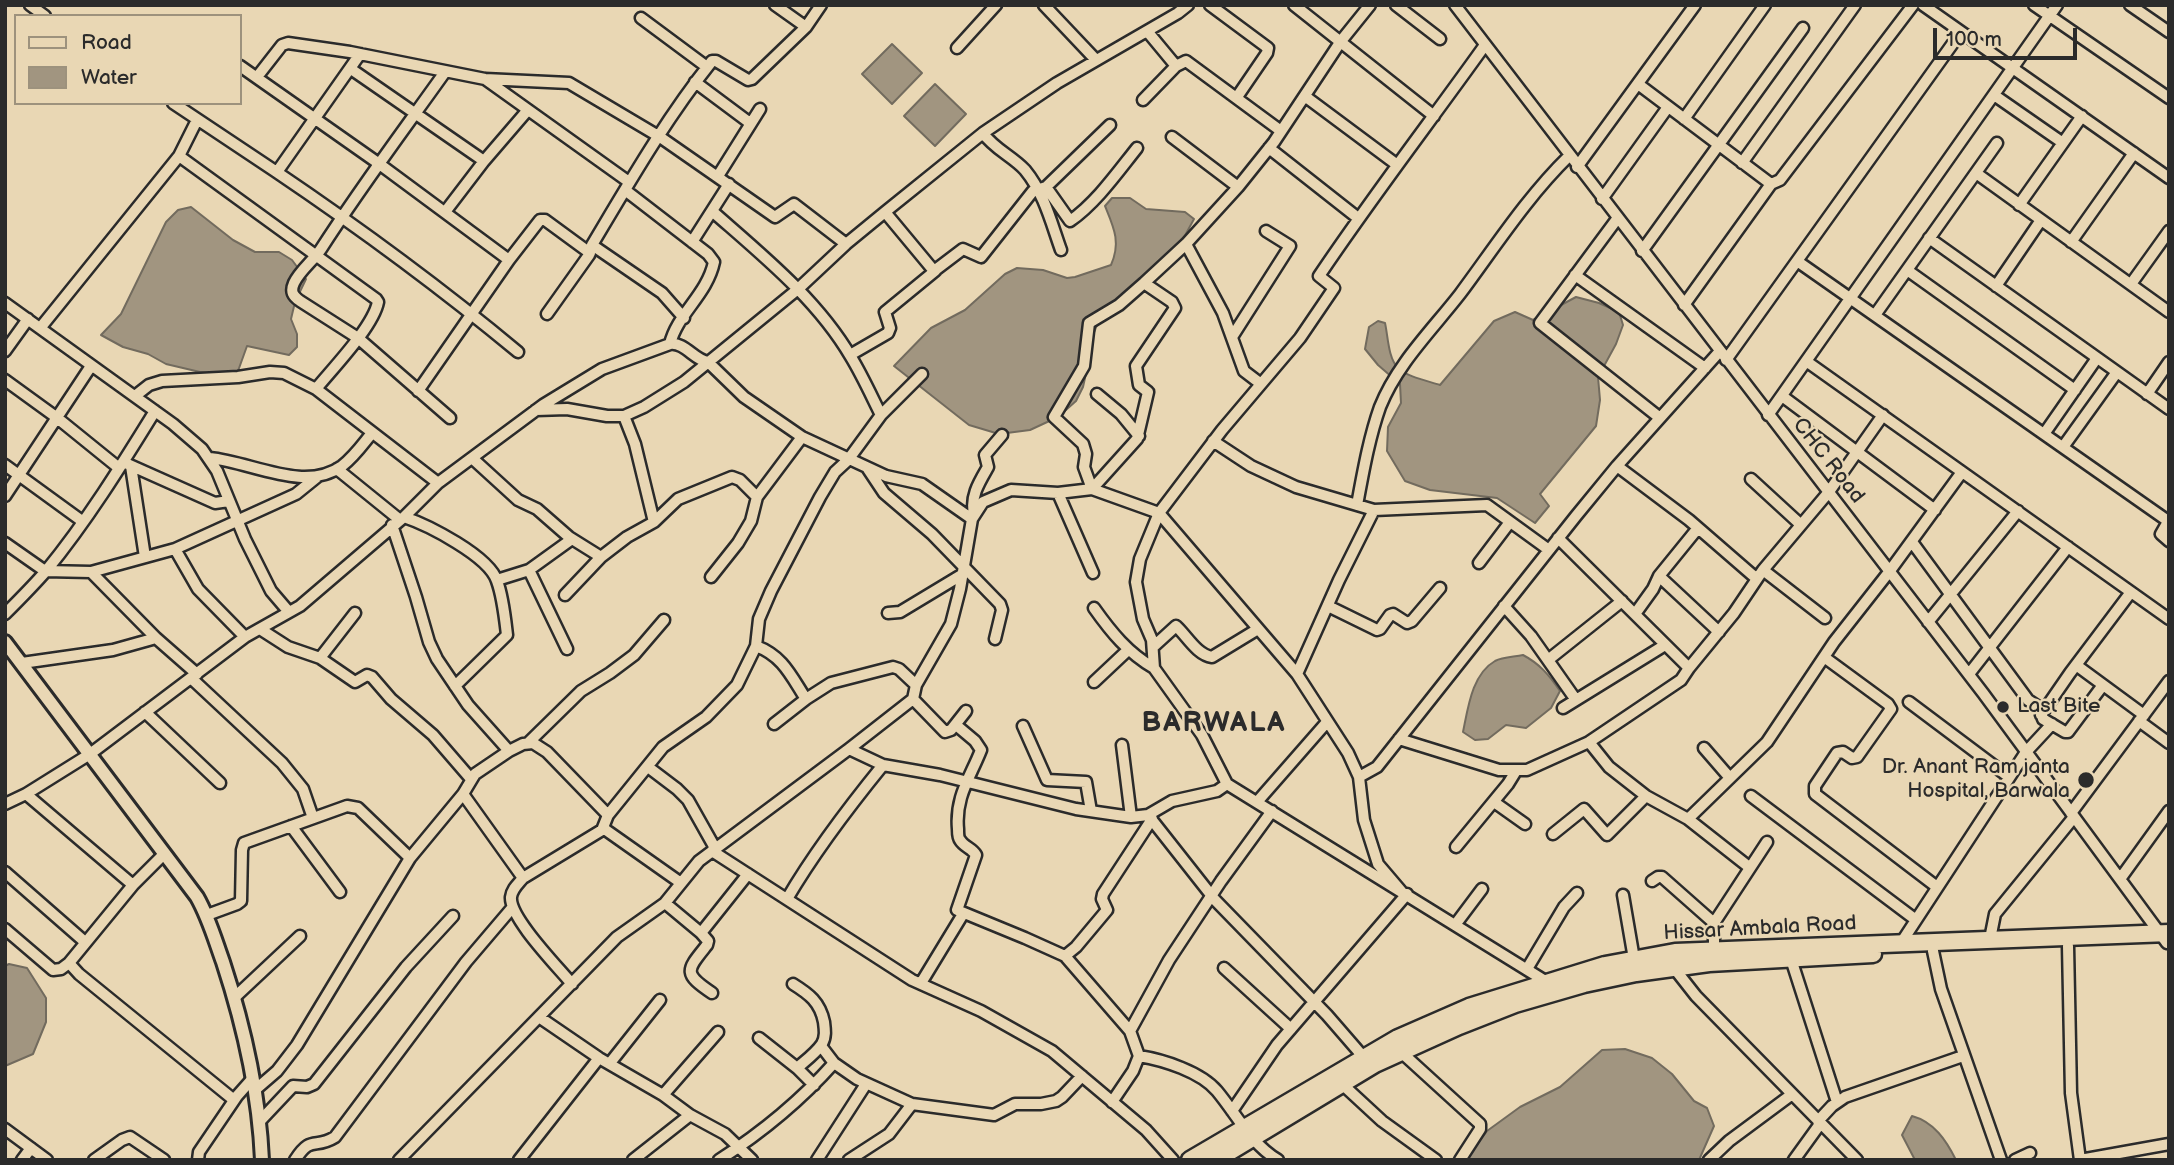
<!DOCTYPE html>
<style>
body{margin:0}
#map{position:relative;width:2174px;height:1165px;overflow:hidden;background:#e9d7b4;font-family:"Balsamiq Sans",sans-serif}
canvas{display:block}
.frame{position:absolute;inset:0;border:7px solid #2b2b2b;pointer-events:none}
.legend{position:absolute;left:14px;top:14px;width:228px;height:91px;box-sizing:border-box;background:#e9d7b4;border:2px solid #9d927d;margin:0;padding:9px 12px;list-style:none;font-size:21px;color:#2b2b2b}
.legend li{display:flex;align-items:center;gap:14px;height:35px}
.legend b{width:35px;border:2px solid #9d927d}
.scale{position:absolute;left:1933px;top:28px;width:144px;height:32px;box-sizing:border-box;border:4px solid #2b2b2b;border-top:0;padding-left:9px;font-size:21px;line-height:24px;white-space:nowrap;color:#2b2b2b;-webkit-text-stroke:5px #e9d7b4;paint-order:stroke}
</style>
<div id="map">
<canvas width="2174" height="1165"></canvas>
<div class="frame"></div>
<ul class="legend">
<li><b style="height:9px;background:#e9d7b4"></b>Road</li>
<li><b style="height:19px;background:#a19580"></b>Water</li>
</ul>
<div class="scale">100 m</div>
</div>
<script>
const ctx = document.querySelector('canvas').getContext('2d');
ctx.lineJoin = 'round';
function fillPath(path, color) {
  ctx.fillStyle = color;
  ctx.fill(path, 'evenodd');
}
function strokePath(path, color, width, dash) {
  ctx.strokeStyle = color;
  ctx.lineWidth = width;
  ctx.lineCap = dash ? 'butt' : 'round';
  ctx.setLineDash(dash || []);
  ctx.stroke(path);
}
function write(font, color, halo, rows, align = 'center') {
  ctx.font = font + ' "Balsamiq Sans",sans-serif';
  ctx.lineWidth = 5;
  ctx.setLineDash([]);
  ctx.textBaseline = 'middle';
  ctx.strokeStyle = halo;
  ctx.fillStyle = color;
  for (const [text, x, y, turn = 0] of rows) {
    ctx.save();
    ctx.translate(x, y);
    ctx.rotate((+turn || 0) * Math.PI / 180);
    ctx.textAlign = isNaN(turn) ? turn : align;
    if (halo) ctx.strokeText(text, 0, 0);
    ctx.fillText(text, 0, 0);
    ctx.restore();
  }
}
const water = new Path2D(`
 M 892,44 L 922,73 L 892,104 L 862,74 Z
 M 935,84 L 966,114 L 935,146 L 904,116 Z
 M 1112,198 L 1130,198 L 1146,209 L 1185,212 L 1194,219 L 1182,241 L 1097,325 L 1089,345 L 1087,369 L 1083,387 L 1076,401 L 1058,417 L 1030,430 L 999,434 L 969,425 L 894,366 L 931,328 L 965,310 L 1005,274 L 1017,268 L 1043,270 L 1067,278 L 1075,277 L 1111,265 C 1121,242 1114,228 1105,206 Z
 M 191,207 L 233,240 L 255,252 L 279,252 L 292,260 L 306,279 L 295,302 L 291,319 L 297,334 L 297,347 L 289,355 L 247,346 L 238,371 L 230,376 L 200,372 L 166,364 L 148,354 L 123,347 L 101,335 L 121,314 L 166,222 L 178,210 Z
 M 1576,297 L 1599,303 L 1619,312 L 1623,325 L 1616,344 L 1598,377 L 1600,400 L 1596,426 L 1540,494 L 1549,506 L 1535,523 L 1497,498 L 1430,490 L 1405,481 L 1387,451 L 1388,427 L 1401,403 L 1400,384 L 1378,365 L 1365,349 L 1369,327 L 1378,321 L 1385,323 C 1388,336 1388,358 1398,368 C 1407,377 1428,381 1440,385 L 1494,321 L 1515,312 L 1533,320 Z
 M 1523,655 C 1540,664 1549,675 1560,691 L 1551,708 L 1526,728 L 1506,725 L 1488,739 L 1475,740 L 1463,732 C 1468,708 1472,674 1495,661 C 1503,657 1514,657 1523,655 Z
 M 9,964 L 27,968 L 46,998 L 46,1022 L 33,1054 L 5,1066 L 5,966 Z
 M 1625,1049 L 1652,1058 L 1672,1074 L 1694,1101 L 1707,1108 L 1714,1126 L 1699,1160 L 1467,1160 L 1472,1151 L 1487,1131 L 1520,1107 L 1560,1087 L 1602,1050 Z
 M 1912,1116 C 1934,1122 1946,1140 1956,1160 L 1915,1160 L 1902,1135 Z`);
fillPath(water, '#a19580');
strokePath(water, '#726b5e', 2);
const minor = new Path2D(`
 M 30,5 L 45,16
 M 775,5 L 806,27
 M 1044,5 L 1096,60
 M 1210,5 L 1268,48 L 1267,53 L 1237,97
 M 1294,5 L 1434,116
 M 1396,5 L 1440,39
 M 1455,5 L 1983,693 L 2167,943
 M 1923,5 L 2169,178
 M 2034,5 L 2169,98
 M 2130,5 L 2169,32
 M 641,18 L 707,67
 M 1147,31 L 1176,66
 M 1485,45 C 1430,122 1372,197 1319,276 L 1334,288 L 1300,338 L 1222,430 L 1159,513 L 1140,559 L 1136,582 L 1143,619 L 1152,640 L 1154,668 L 1202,735 L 1227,784 L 1550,984
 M 957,48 L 996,5
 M 240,66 L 378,163 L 509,260
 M 351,69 L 484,161
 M 445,72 C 403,131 360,188 321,249 C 313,261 300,270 294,283 C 290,292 293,296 300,301 L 358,338 L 450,418
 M 257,77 L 282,45 L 288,43 L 350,52 L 485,79 L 569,83 L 660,137 L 775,217 L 794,204 L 846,244
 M 485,79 L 629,182
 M 695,82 L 750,123
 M 1638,84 L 1771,184 L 1780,180 L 1913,5
 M 1994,95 L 2063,143
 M 1306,97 L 1396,164
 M 1143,100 L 1176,66 L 1186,61 L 1281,131
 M 173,103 C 207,126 241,148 275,171 C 358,227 441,288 518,352
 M 1684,119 L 1765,5
 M 197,120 L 179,156 L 376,299 L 378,302 C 373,327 333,368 316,389
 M 983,133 C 994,149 1012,156 1025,170 C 1044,193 1051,222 1061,250
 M 1172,137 L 1238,187
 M 1269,148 L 1358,218
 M 1742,163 L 1855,5
 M 1577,167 L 1695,5
 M 277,172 L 360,54
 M 1976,173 L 2169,312
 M 718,176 L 760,109
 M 1046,187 L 1070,221 C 1096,203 1117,173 1137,148
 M 625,190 L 708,254 L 714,262 C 707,295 677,314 670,344
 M 1602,199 L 1668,107
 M 2019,205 L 2082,116
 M 712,211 C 762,255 817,299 851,357 C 862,375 871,395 881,415
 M 445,212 L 484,161 L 527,111
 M 885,212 L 934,271 L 963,249 L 981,257 L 1033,191 L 1046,187 L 1110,125
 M 1617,219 L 1540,323 L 1660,418
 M 1929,238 L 2169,409
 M 692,242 L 729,184
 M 2071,242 L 2134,153
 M 1186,244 L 1223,313 L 1244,371 L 1261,384
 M 592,245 L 662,293 L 684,318
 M 1642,251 L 1803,28
 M 1797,261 L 2168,521
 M 1907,270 L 2075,390
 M 1575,275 L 1705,368
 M 1144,283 L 1172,302 L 1175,308 L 1136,366 L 1139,385 L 1148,392 L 1137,439 L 1092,489 L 1084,467 L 1086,454 L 1083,444 L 1054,417 L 1084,366 L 1089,323 L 1119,305 L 1144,283 L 1186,244 L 1238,187 L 1274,142 L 1341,41 L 1370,5
 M 2131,284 L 2169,231
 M 1996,286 L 2041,220
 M 5,303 L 173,424 L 202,449 L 217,471 L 245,539 L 271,591 L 289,612
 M 1684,305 L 1771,184
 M 547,314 L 589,255 L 592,245 C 629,183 667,117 712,61 L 716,61 L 748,80 L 752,79 L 806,27 L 821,5
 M 1875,315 L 1997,143
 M 41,327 L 179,156
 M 1232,337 L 1290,246 L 1266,231
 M 5,351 L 28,319
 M 850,355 L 888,333 L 890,328 L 885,312 L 935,271
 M 1726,360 L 1961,32
 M 1806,361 L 2169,619
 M 5,380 L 56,417 L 119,468
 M 418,391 L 509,260 L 540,220 L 545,220 L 590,253
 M 1097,394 L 1121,414 L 1139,436
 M 2147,394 L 2169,362
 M 135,396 L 149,385 L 162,381 L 238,377 L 270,372 L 284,373 L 316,389 L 438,483
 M 1782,396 L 1935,510
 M 536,410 L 567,409 L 607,416 L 624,416 L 644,407 L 684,382 L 798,289 L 846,244 L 885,212 L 983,133 L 1057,83 L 1178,13 L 1188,5
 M 1768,415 L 2057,5
 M 624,416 L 635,444 L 654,522
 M 2044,434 L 2097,358
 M 1213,441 L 1251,466 L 1296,487 L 1374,510 L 1487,505 L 1549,550
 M 2063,447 L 2117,372
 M 210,458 C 252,462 304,493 342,466 C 354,457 363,444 372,433
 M 472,458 L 518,500 L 537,509 L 569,537 L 601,557
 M 123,462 L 215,503 L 229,501
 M 5,465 L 82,521
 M 131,466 L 145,557
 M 1617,466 L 1689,520 L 1757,579
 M 337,469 L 400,520
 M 868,469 L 884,493 L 932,534 L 1000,604 L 1002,610 L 995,639
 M 1751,479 L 1800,524
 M 1058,493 L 1093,573
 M 5,496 L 91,366
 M 1357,505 C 1363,473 1369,438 1380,407 C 1397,364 1432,330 1460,294 C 1495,247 1527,197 1569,156
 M 974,513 C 970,496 980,481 988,467 L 985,455 L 1002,435
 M 404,517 C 428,525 489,556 497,581 C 503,597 505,618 507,635 L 455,686
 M 2169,520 L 2161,534 L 2169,541
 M 392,525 L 416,597 L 429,642 L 437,659 L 468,705 L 509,751
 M 1558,538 L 1689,668
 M 1912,542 L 2028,700 L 2040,708 L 2043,719 L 2065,732 L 2068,732 L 2103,685
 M 5,543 L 45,571 L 91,572 L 175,549 L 296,494 L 317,477
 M 175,549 L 198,589 L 245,637
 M 1479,563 L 1510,522
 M 529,570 L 567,649
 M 1763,570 L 1825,618
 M 91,572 L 156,638 L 197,674
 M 1659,576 L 1719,632
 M 711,577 L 738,543 L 751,521 L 757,497 L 802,437
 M 497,580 L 529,570 L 572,539
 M 565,595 L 601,557 L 627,537 L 654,522 L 678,499 L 732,477 L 740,480 L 757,497
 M 1328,606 L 1377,630 L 1380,629 L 1390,615 L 1393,614 L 1407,623 L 1412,621 L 1440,588
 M 1504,606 L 1531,636 L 1576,700
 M 1094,608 C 1111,632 1128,653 1154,668
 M 888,613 L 900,612 L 963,574
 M 5,614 C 19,600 33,586 46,571 C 87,521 121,466 155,411
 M 1635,614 L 1653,589 L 1659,576 L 1698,528
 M 1928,622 L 2018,511
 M 260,629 L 288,647 L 320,658 L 355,682 L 367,675 L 372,677 L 391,699 L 433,735 L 471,779
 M 756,646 C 783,656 791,676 806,699
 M 1153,647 L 1176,626 C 1187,636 1197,655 1212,657 L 1258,629
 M 1824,657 L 1888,704 L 1891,709 L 1857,757 L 1852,758 L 1843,752 L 1837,753 L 1815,786 L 1815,794 L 1937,887
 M 320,658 L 355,613
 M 1548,660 L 1622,601
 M 22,663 L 113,650 L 156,638
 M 2076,665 L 2144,715
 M 1297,674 L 1339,580 L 1374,510
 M 1969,674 L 2068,547
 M 191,678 L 282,763 L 303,789 L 313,818
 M 1094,682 L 1128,650
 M 913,699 L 945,732 L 951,730 L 966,711
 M 1909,702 L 2009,777
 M 1563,708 L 1665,645
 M 145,712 L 220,783
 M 2041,715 L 2070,673 L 2131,592
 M 2139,721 L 2169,743
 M 774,724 L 806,699 L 831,683 L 893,667 L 899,669 L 916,685
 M 956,725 L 975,741 L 981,750 C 970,778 955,797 958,829 C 958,832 958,838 960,840 C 964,847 972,848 976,855 L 957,910 L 1025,938 L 1065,956 L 1130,1031
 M 1023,726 L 1047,780 L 1086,782 L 1091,811
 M 1399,739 L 1499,770 L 1527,770 L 1589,742 L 1681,680 L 1689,668 L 1734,613 L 1763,570 L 1828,493 L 1883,415
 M 1589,742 L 1609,767 L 1646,796 L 1688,819 L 1749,867
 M 528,743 L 581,691 L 610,673 L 634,655 L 664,620
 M 1122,745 L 1131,817
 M 1704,748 L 1730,778
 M 849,749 L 883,765 L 940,775 L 1076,809 L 1131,817 L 1148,815 L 1172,801 L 1217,791 L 1227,784
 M 648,767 L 677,789 L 688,800 L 715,848
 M 1359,777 L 1377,767 L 1576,516 L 1617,466 L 1720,351
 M 26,794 L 133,885
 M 463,794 L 523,878
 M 1751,796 L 1916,920
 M 1257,802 L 1327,722
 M 1494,802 L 1525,824
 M 5,804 L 26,794 L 90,754 L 245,637 L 300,606 L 404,517 L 438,483 L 543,405 L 602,369 L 670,344 C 685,342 694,360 708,362 L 744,397 L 802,437 L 886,476 L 922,484 L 972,519
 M 2071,813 L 2169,681
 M 1148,815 L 1215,900 L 1327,1015 L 1366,1060
 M 1688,819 L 1767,742 L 1834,642 L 1889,572 L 1962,472
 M 291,826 L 340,892
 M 603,828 L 681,883
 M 1553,834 L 1584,809 L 1607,835 L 1646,796
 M 1456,847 L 1508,784 L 1516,771
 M 712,851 L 912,980 L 981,1011 L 1052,1051 L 1146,1130 L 1173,1160
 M 5,872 L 85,942
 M 2120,879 L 2169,811
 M 1652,881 L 1658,877 L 1662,877 L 1714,923
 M 1623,895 L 1634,959
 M 787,899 C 815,851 848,808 883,765
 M 665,903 L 701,933 L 708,941 L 707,945 C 687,970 682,973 712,993
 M 207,915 L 237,904 L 241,901 L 242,850 L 244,843 L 347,806 L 358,808 L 410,858
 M 1455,925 L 1482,889
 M 5,929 L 53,970 L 61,969 L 69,963 L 133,885 L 164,854
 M 701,933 L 748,874
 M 1990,939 L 1995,914 L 2074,817
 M 1901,943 L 2026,752 L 2052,724
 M 2068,946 L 2071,1093 L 2080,1160
 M 1714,950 L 1714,923 L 1767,842
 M 1933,951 L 1941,989 L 2001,1160
 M 1065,956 L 1076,947 L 1107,910 L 1102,899 L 1103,894 L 1152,819
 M 1791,959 L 1837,1102
 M 69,963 L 79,974 L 234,1100
 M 1224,968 L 1291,1029
 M 1674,968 L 1696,996 L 1857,1160
 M 1527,969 L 1564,907 L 1577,893
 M 921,983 L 963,914
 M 572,984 C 557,966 509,917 511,897 C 512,889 518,884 523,878 L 602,830 L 608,815 L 663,747 L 706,717 L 737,685 L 756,646 L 759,619 L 771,591 L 820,497 L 835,472 L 848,460 L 881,415 L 922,374
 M 793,984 C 809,994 820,1002 824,1022 C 825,1030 826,1037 822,1044 C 816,1053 805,1061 797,1068
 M 235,997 L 300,936
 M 539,1017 L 599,1058 L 663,1095 L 690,1115 L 725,1134 L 752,1160
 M 759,1038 L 797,1068 L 814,1085
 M 821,1046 L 834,1063 L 857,1079 L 912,1104 L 994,1115 L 1015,1104 L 1041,1104 L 1056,1101 L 1062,1097 L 1082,1076
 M 1401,1052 L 1480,1124 L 1480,1129 L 1460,1160
 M 1139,1056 C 1164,1060 1201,1072 1217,1091 C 1237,1115 1251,1144 1278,1160
 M 610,1063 L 660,1000
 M 1342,1084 L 1382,1121 L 1436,1160
 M 255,1090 L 277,1071 L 297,1045 L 410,858 L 463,794 L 475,774 L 509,751 L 523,744 L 533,743 L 547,752 L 608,815
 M 663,1095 L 718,1032
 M 1112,1102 L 1133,1071 L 1139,1056 L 1130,1031 L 1169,960 L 1221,881 L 1272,811
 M 1232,1111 L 1277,1045 L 1407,894
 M 260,1121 L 293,1086 L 307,1087 L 314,1084 L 406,967 L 453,916
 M 1818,1121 L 1832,1106 L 1845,1097 L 1963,1056
 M 5,1129 L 47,1160
 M 22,1160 L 31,1148
 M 94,1160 L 122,1140 L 130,1137 L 164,1160
 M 198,1160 L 199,1152 L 237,1096 L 253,1078
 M 295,1160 C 312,1134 314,1150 335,1137 L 466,962 L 512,908
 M 399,1160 L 617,937 L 665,903 L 699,861 L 849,749 L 913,699 L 916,685 L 951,624 L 960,589 L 972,519 L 983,502 L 1011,490 L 1058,493 L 1092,489 L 1159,513 L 1297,674 L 1348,753 L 1359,777 L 1364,820 L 1378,864 L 1401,891
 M 519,1160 L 599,1058
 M 633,1160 L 690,1115
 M 719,1160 C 761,1133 801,1100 834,1063
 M 817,1160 L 866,1084
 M 849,1160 L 889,1134 L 912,1104
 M 1709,1160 L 1729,1141 L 1791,1095
 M 1794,1160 L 1820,1124
 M 2015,1160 L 2030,1153
 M 2080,1160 L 2169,1144`);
const tertiary = new Path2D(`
 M 5,642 L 197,897 C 209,918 215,940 223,962 C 244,1026 259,1093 262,1160`);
const primary = new Path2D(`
 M 1190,1160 L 1398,1038 L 1469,1007 L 1605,965 L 1675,952 L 2169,933
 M 1216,1160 L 1375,1064 L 1459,1026 L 1515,1004 L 1584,984 L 1636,973 L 1709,963 L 1873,954`);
strokePath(minor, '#2b2b2b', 15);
strokePath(tertiary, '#2b2b2b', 18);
strokePath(primary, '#2b2b2b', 21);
strokePath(minor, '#e9d7b4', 10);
strokePath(tertiary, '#e9d7b4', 12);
strokePath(primary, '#e9d7b4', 16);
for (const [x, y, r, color] of [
 [2003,707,7,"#2b2b2b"],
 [2086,780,9,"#2b2b2b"]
]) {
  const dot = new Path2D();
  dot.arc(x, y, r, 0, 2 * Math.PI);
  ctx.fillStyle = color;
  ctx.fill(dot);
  strokePath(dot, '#e9d7b4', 2.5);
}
write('21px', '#2b2b2b', '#e9d7b4', [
 ["CHC Road",1828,461,52],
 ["Hissar Ambala Road",1760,929,-3]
]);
write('21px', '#2b2b2b', '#e9d7b4', [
 ["Last Bite",2017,707],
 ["Dr. Anant Ram janta",2070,768,"right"],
 ["Hospital, Barwala",2070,792,"right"]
], 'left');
ctx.letterSpacing = '2px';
write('bold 28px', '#2b2b2b', '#e9d7b4', [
 ["BARWALA",1214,724]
]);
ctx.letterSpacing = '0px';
</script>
